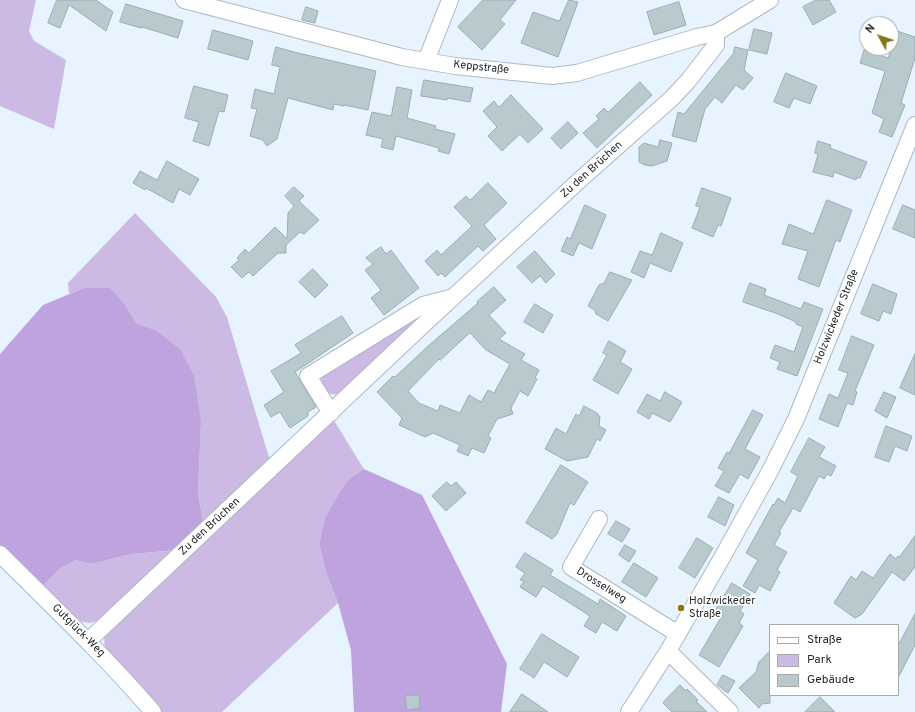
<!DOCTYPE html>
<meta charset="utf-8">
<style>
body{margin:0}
#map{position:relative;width:915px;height:712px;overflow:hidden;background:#e7f4ff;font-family:Overpass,sans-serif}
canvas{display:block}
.legend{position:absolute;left:769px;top:624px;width:130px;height:72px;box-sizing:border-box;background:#fff;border:1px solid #a7a9ab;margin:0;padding:5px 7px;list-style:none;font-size:12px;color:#24282c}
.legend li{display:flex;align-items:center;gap:8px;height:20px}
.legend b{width:20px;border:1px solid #a7a9ab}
.north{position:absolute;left:859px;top:16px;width:40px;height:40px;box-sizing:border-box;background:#fff;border:1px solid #a7a9ab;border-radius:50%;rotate:310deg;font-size:11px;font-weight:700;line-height:16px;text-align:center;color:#24282c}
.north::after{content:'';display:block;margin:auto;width:14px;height:18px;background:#877518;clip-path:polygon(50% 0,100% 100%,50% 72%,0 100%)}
</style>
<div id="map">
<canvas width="915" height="712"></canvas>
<ul class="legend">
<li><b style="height:5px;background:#fff"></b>Straße</li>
<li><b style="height:11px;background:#cdbae4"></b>Park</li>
<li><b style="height:11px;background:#b8cace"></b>Gebäude</li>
</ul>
<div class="north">N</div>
</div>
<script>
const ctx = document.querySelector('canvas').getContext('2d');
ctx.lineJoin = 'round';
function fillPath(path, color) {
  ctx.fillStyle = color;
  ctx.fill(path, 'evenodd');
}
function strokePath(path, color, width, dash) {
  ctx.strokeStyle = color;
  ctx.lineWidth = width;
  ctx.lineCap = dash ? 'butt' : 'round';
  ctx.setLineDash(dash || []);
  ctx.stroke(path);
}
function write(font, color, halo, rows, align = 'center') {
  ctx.font = font + ' Overpass,sans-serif';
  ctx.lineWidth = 3.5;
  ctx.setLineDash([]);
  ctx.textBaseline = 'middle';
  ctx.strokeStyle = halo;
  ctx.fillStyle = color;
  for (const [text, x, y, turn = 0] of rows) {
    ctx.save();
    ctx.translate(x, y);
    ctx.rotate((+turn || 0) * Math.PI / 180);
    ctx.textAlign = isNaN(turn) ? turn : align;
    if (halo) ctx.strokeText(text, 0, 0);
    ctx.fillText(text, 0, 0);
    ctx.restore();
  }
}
fillPath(new Path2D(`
 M 0,0 L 36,0 L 29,31 L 34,41 L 66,60 L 54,129 L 0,106 Z
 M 135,213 L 216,297 L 227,317 L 271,464 L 196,533 L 203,520 L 198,494 L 201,423 L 155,330 L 136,323 L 126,306 L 84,288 L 69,294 L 68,283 Z
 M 413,319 L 416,320 L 416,322 L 338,394 C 329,396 327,392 321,385 L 322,376 Z
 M 333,419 L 364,469 L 351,477 L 340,491 L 325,518 L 319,544 L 326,572 L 338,603 L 222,712 L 159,712 L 105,650 L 104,637 L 110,626 Z
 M 177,550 L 106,618 L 90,623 L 72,620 L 41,588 L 61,568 L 76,560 L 91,564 L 132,554 Z`), '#cdbae4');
fillPath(new Path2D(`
 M 84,288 L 110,288 L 126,306 L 136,323 L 155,330 L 180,349 L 194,376 L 201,423 L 198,494 L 203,520 L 196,533 L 177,550 L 132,554 L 91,564 L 76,560 L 61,568 L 41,588 L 0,545 L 0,354 L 43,305 Z
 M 364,469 L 422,495 L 507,664 L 501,712 L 354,712 L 351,650 L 338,603 L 326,572 L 319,544 L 325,518 L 340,491 L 351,477 Z`), '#bfa3df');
const building = new Path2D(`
 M 57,0 L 96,0 L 113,12 L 106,31 L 69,5 L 60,28 L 48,23 Z
 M 483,0 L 516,0 L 500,20 L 505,24 L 482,50 L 458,27 Z
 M 569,0 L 578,2 L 558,57 L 521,43 L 533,12 L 559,21 Z
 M 816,0 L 829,0 L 836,12 L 813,25 L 803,7 Z
 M 679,2 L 686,25 L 654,35 L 647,12 Z
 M 126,4 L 183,21 L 178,38 L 142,27 L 141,28 L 120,22 Z
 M 306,7 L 318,11 L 315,23 L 302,20 Z
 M 754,29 L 772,33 L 767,54 L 749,50 Z
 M 213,30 L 253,41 L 248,60 L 208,49 Z
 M 897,31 L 915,37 L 915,58 L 901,103 L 905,105 L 892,137 L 879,132 L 884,119 L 872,113 L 885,71 L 860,63 L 864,50 L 888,58 Z
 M 276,47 L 298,53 L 376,71 L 368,110 L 344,105 L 344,106 L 334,104 L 333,110 L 288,98 L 277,139 L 267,146 L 263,140 L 250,136 L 257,109 L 251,108 L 255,89 L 274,94 L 280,67 L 272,65 Z
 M 735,47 L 748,50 L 744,70 L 753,78 L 743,90 L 736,85 L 722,103 L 715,97 L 705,109 L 696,142 L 672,136 L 678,112 L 684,114 L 733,54 Z
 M 786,73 L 817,86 L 810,104 L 794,98 L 789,108 L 774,102 Z
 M 424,80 L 473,88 L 470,102 L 447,98 L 447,100 L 421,96 Z
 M 640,82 L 652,95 L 597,148 L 583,133 L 599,119 L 596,116 L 604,108 L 608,112 Z
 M 194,86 L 228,95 L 224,112 L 219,111 L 209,146 L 193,141 L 199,122 L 185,118 Z
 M 397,87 L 412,90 L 407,118 L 436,126 L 435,129 L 455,134 L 449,154 L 438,151 L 439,148 L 396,136 L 393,150 L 381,147 L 383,139 L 366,135 L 372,112 L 391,116 Z
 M 511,95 L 543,129 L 528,143 L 520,134 L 502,151 L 488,136 L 497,127 L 483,111 L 494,101 L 499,107 Z
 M 568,122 L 578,133 L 561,149 L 551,138 Z
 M 660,140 L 672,143 L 667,161 L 652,166 L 645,165 L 639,162 L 639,147 L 644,143 L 658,147 Z
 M 818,141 L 831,145 L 830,148 L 867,162 L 860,178 L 857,177 L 856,180 L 834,172 L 833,177 L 813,172 L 818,154 L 815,153 Z
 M 167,161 L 199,179 L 190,195 L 179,189 L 173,203 L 146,188 L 145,190 L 133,183 L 140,171 L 157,180 Z
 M 488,183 L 507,203 L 484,225 L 496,239 L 483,251 L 478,246 L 445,277 L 441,273 L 438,276 L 425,261 L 437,250 L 441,255 L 472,226 L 454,207 L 466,196 L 470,200 Z
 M 294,187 L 304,196 L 299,201 L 319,220 L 304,234 L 300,232 L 286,245 L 286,253 L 278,253 L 253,276 L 249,272 L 242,278 L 231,267 L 239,260 L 237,258 L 245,249 L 249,253 L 275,227 L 287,239 L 288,213 L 294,206 L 285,196 Z
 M 702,188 L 731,198 L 721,226 L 718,225 L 713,237 L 692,228 L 700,207 L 696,206 Z
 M 827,200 L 852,210 L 840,242 L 836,240 L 819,287 L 798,279 L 808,251 L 782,244 L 789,224 L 813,234 Z
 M 585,205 L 606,215 L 592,249 L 579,243 L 573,256 L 561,251 L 567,237 L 570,239 Z
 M 903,205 L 915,210 L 915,238 L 893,229 Z
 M 661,233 L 683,243 L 671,272 L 650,263 L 644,278 L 631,272 L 640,251 L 652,255 Z
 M 381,247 L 386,254 L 391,250 L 419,288 L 384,315 L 371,298 L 381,290 L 365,270 L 373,264 L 366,258 Z
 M 535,251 L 555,274 L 546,283 L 540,276 L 532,283 L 517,267 Z
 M 313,269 L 328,285 L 315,298 L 299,282 Z
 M 610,272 L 632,280 L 608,321 L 596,314 L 595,310 L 588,306 L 599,285 L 604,283 Z
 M 750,283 L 766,289 L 764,295 L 801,309 L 804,302 L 823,309 L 797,376 L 777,369 L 780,362 L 770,358 L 775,345 L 794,352 L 803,327 L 796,324 L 796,322 L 778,314 L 743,302 Z
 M 873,284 L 897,294 L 891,314 L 883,311 L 879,321 L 861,314 Z
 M 494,287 L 506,300 L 489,315 L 506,333 L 499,339 L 525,354 L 521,360 L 539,370 L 535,378 L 537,379 L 528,396 L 520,391 L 511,408 L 513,414 L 497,419 L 488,436 L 491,438 L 484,453 L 472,448 L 468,456 L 457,451 L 460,445 L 433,433 L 425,437 L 399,425 L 402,418 L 377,392 L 393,376 L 395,377 L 427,347 L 478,303 L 477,302 ZM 470,333 L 486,350 L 510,364 L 494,393 L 488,390 L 481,402 L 469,395 L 460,413 L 440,405 L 438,411 L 419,403 L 408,391 L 439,359 L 440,360 Z
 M 535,304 L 553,315 L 543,333 L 524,322 Z
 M 342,316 L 353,333 L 295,372 L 316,407 L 308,412 L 308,416 L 290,428 L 280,412 L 271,417 L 264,405 L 284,392 L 271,371 L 301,353 L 295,345 Z
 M 852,336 L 874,345 L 855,391 L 857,392 L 853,405 L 847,403 L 838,427 L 819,419 L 829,394 L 838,398 L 848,373 L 839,370 Z
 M 609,341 L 626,351 L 620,362 L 632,369 L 618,394 L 593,380 L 607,355 L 603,353 Z
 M 915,354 L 915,395 L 900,388 Z
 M 665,392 L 682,402 L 670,422 L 652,413 L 649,419 L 637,412 L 647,394 L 660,401 Z
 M 884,392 L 896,397 L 887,418 L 875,411 Z
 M 584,406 L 597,413 L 600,417 L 599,426 L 606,430 L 600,441 L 597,439 L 588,457 L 567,461 L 545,449 L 556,428 L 566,434 L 576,414 L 579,416 Z
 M 753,410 L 763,415 L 745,449 L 760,457 L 748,479 L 740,474 L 729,493 L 715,486 L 724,471 L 718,468 L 727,452 L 729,453 Z
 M 886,426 L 912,436 L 907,451 L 895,446 L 889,462 L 875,457 Z
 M 809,438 L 825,447 L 819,457 L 836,466 L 831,476 L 827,474 L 824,479 L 819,476 L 800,512 L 793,508 L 779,532 L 781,533 L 774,545 L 787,552 L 777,570 L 780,572 L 770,591 L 759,585 L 755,593 L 743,586 L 758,560 L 746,553 L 773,504 L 774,505 L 778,498 L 785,503 L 798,476 L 791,472 Z
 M 561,465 L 588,482 L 574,505 L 570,503 L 557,534 L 552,539 L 526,523 Z
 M 447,482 L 451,486 L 456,482 L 466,493 L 446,511 L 432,496 Z
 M 719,497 L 734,505 L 725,526 L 708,517 Z
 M 616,521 L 630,529 L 622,542 L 608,534 Z
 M 915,536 L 915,567 L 904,581 L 892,572 L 862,614 L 855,618 L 834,603 L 851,576 L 856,580 L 862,571 L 873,578 L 890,554 L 896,559 L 898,556 L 899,557 Z
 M 697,538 L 713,548 L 695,578 L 679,568 Z
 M 625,545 L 636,551 L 629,562 L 619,555 Z
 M 525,553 L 553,570 L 550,575 L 580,593 L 598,604 L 600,599 L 626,616 L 617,631 L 602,622 L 596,633 L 584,626 L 590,616 L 543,586 L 536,597 L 520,587 L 524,581 L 520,580 L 525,573 L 516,567 Z
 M 634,563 L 658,578 L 646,597 L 622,582 Z
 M 732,583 L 750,594 L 740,611 L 744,614 L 739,623 L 743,626 L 719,667 L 699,655 L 723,614 L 716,610 Z
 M 915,614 L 915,645 L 898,678 L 898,646 Z
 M 542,634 L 579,657 L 567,677 L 544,662 L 534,678 L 520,669 Z
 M 770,651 L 770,703 L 762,704 L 759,708 L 739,688 L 756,672 L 759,662 Z
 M 723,675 L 735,681 L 728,693 L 717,685 Z
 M 680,685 L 686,691 L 687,689 L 698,700 L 696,701 L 707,712 L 672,712 L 663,703 Z
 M 522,694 L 548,712 L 510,712 Z
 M 419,695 L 420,708 L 407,710 L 405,696 Z
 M 820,697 L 835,712 L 805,712 Z`);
fillPath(building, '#b8cace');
strokePath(building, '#9cadb2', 1);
const street = new Path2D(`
 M 184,0 L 402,57 L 455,66 L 552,76 L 577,73 L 697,37 L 716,33 L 770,0
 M 426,61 L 450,0
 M 331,413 L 308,376 L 423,305 L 450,298
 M 599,519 L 571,567 L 678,634
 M 0,554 C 52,606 105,656 153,712
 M 88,641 L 423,325 L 583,177 L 671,99 L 688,81 L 716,45 L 716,33
 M 668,651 L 730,712
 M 629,712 L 668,651 L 719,563 L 770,471 L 796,419 L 915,125`);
strokePath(street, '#adb8c3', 18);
strokePath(street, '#fff', 16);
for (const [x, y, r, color] of [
 [681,608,4,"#877518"]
]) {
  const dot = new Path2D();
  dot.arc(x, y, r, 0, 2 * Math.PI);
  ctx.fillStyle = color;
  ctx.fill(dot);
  strokePath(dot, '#fff', 1.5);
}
write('11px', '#24282c', '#fff', [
 ["Keppstraße",481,68,6],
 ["Zu den Brüchen",592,170,-42],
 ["Holzwickeder Straße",837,317,-68],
 ["Zu den Brüchen",210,527,-43],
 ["Drosselweg",601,586,32],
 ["Gutglück-Weg",78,631,45]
]);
write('11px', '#24282c', '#fff', [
 ["Holzwickeder",689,602],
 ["Straße",689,615]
], 'left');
</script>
